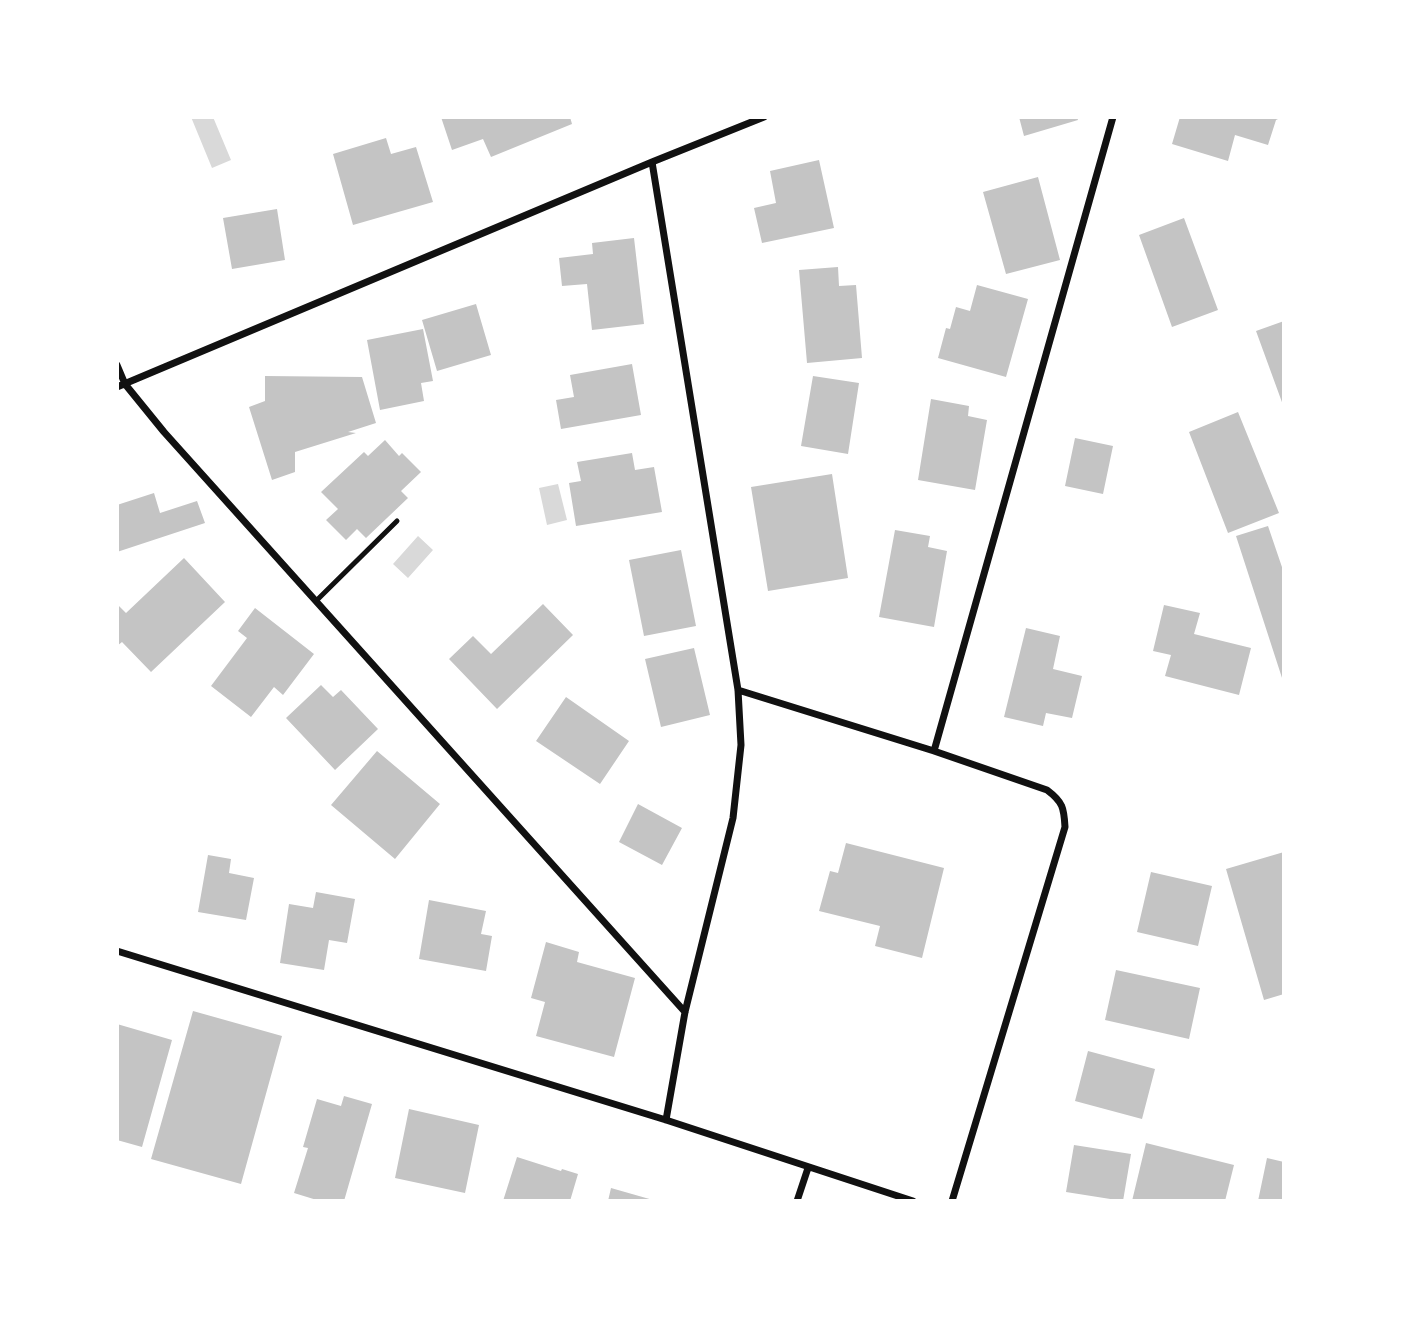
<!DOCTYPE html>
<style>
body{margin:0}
#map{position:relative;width:1401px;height:1318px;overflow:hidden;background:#fff;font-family:"Libre Baskerville",serif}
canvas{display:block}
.frame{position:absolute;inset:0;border:119px solid #fff;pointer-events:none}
</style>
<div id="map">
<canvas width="1401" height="1318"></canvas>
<div class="frame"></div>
</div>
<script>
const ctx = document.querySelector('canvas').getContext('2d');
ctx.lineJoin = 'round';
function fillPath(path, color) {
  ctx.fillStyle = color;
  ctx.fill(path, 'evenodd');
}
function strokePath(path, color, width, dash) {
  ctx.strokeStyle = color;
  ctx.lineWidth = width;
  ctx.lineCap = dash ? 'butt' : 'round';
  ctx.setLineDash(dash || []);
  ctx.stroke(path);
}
fillPath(new Path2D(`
 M 191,117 L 213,117 L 231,160 L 212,168 Z
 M 558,484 L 567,520 L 547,525 L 539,488 Z
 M 418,536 L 433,550 L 408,578 L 393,564 Z`), '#d9d9d9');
fillPath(new Path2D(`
 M 441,117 L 570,117 L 572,124 L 491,157 L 483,139 L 452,150 Z
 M 1019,117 L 1077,117 L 1078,120 L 1024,136 Z
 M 1180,117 L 1282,117 L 1276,120 L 1268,145 L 1235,135 L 1228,161 L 1172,144 Z
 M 386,138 L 391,154 L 416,147 L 433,202 L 353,225 L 333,154 Z
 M 819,160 L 834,228 L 762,243 L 754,208 L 776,203 L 770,171 Z
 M 1038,177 L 1060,260 L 1006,274 L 983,192 Z
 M 277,209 L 285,260 L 232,269 L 223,218 Z
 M 1184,218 L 1218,310 L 1172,327 L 1139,235 Z
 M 634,238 L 644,324 L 592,330 L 587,284 L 562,286 L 559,258 L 593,254 L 592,243 Z
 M 838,267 L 839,286 L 856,285 L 862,358 L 807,363 L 799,270 Z
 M 977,285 L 1028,299 L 1006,377 L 938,358 L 946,328 L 950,329 L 956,307 L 970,311 Z
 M 476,304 L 491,355 L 437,371 L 422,320 Z
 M 1284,321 L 1284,405 L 1283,405 L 1256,331 Z
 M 423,329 L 433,381 L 421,383 L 424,401 L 380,410 L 367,340 Z
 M 632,364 L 641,415 L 561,429 L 556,400 L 574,397 L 570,375 Z
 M 265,376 L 362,377 L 376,423 L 348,432 L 356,433 L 295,452 L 295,472 L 272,480 L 249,407 L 265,401 Z
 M 813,376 L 859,383 L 848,454 L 801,446 Z
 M 931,399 L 969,406 L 968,416 L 987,420 L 975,490 L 918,480 Z
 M 1238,412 L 1279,513 L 1228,533 L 1189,432 Z
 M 1075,438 L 1113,446 L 1103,494 L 1065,486 Z
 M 385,440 L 399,456 L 402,453 L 421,472 L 401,491 L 408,498 L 366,538 L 357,529 L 346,540 L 326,520 L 338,509 L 321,492 L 364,452 L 368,456 Z
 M 632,453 L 635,470 L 654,467 L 662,512 L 576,526 L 569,483 L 581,481 L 577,462 Z
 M 832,474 L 848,578 L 768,591 L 751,487 Z
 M 154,493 L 160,513 L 197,501 L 205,523 L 117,552 L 117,505 Z
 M 1268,526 L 1284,573 L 1283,681 L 1236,536 Z
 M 895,530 L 930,536 L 928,547 L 947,551 L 934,627 L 879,617 Z
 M 681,550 L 696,626 L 644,636 L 629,560 Z
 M 184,558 L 225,602 L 151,672 L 122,642 L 117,646 L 117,604 L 126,613 Z
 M 543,604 L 573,635 L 497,709 L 449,659 L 473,636 L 491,654 Z
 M 1164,605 L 1200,613 L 1194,634 L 1251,648 L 1239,695 L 1165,676 L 1171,655 L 1153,651 Z
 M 255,608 L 314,654 L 283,695 L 274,687 L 251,717 L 211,686 L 247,638 L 238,631 Z
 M 1026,628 L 1060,636 L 1053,669 L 1082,676 L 1072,718 L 1046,713 L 1043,726 L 1004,717 Z
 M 694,648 L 710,715 L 661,727 L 645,659 Z
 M 321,685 L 333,697 L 341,690 L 378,729 L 335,770 L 286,718 Z
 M 566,697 L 629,741 L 600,784 L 536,741 Z
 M 377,751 L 440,804 L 395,859 L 331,805 Z
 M 638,804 L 682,828 L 662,865 L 619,842 Z
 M 846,843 L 944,868 L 922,958 L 875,946 L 880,926 L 819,911 L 830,871 L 838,873 Z
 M 1284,852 L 1284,994 L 1264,1000 L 1226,869 Z
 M 208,855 L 231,859 L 229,873 L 254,878 L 246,920 L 198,912 Z
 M 1151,872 L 1212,886 L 1198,946 L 1137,932 Z
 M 316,892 L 355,899 L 347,943 L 329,940 L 324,970 L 280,963 L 289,904 L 313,908 Z
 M 429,900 L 486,911 L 481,934 L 492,936 L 486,971 L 419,959 Z
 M 546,942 L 579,952 L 577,962 L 635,978 L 614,1057 L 536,1036 L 545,1002 L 531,998 Z
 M 1116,970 L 1200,988 L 1189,1039 L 1105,1020 Z
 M 193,1011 L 282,1036 L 241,1184 L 151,1159 Z
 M 117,1024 L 172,1040 L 142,1147 L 117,1140 Z
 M 1088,1051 L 1155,1069 L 1142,1119 L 1075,1101 Z
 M 344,1096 L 372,1104 L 344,1201 L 320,1201 L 294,1193 L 308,1148 L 303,1147 L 317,1099 L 341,1106 Z
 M 409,1109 L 479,1125 L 465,1193 L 395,1178 Z
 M 1146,1143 L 1234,1165 L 1225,1201 L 1132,1201 Z
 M 1074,1145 L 1131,1154 L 1123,1201 L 1066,1192 Z
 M 517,1157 L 561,1171 L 562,1169 L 578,1174 L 570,1201 L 503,1201 Z
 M 1267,1158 L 1284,1162 L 1284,1201 L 1258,1201 Z
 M 611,1188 L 653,1200 L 653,1201 L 608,1201 Z`), '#c4c4c4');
strokePath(new Path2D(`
 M 316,601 L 397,521`), '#111', 5);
strokePath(new Path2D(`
 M 652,162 L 738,690 L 741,745 L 733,818 L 685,1012 L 666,1120
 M 117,365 L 125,384 L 164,432 L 685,1012
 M 117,387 L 652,162 L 764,117
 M 738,690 L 934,751 L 1047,790 C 1063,802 1064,808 1065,827 L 952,1201
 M 934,751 L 1113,117
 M 117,951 L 666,1120 L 913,1201
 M 797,1201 L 808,1168`), '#111', 7);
</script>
